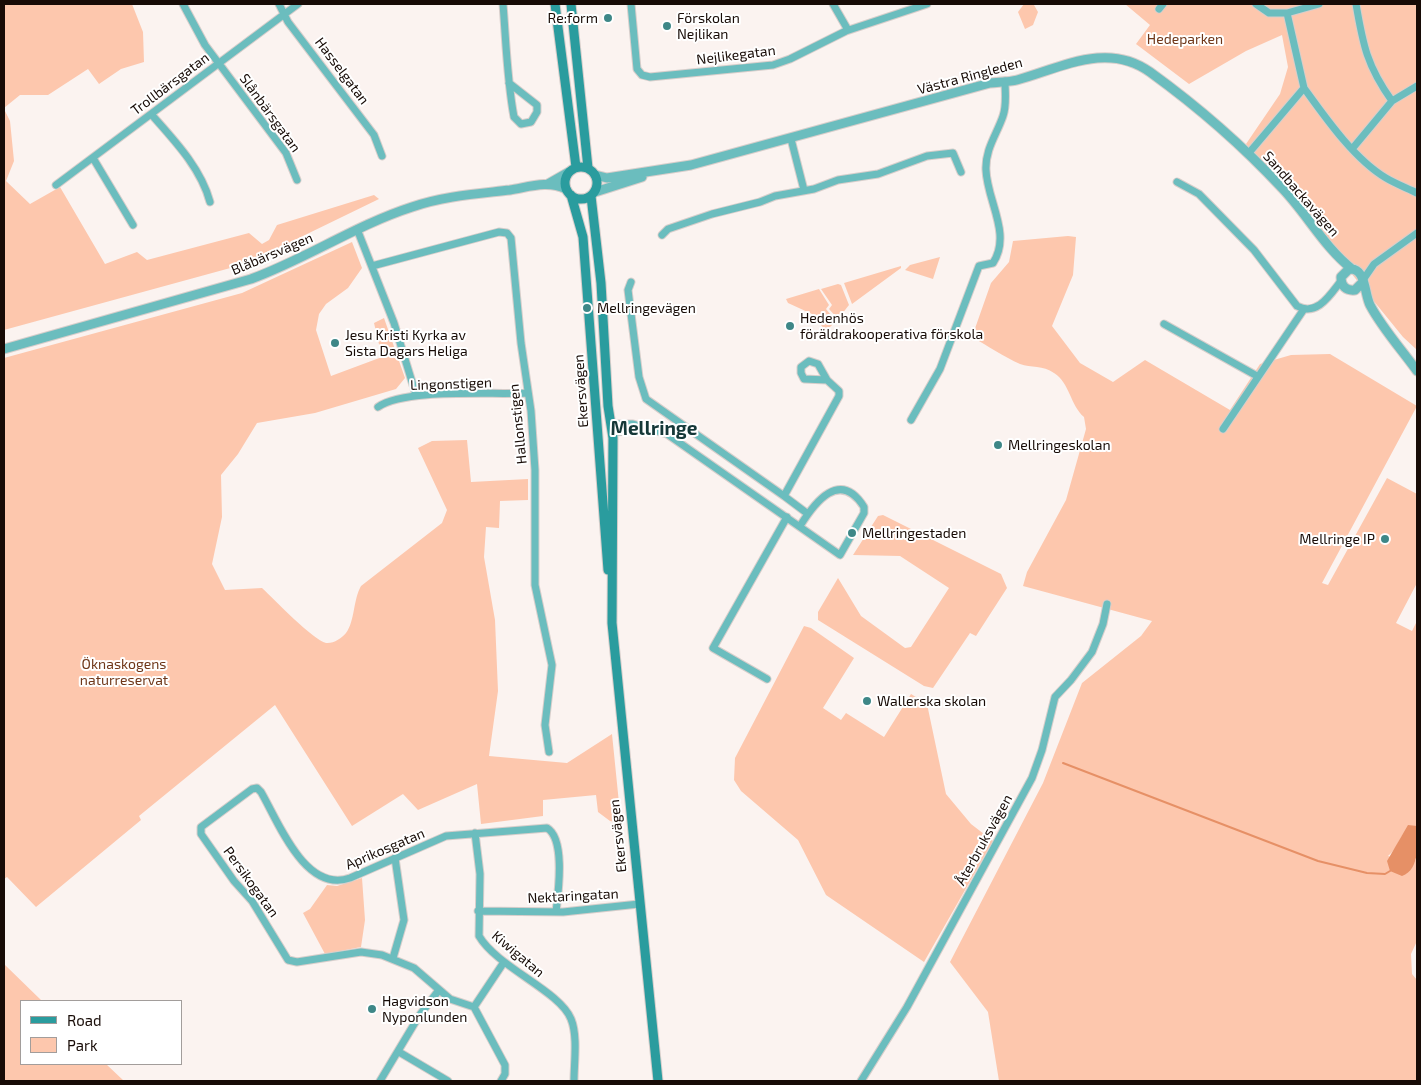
<!DOCTYPE html>
<meta charset="utf-8">
<style>
body{margin:0}
#map{position:relative;width:1421px;height:1085px;overflow:hidden;background:#fbf3f0;font-family:"Exo 2",sans-serif}
canvas{display:block}
.frame{position:absolute;inset:0;border:5px solid #170b06;pointer-events:none}
.legend{position:absolute;left:20px;top:1000px;width:162px;height:65px;box-sizing:border-box;background:#fff;border:1px solid #a29d9b;margin:0;padding:6px 9px;list-style:none;font-size:15px;color:#170b06}
.legend li{display:flex;align-items:center;gap:10px;height:25px}
.legend b{width:25px;border:1px solid #a29d9b}
</style>
<div id="map">
<canvas width="1421" height="1085"></canvas>
<div class="frame"></div>
<ul class="legend">
<li><b style="height:6px;background:#2a9c9e"></b>Road</li>
<li><b style="height:14px;background:#fdc7ad"></b>Park</li>
</ul>
</div>
<script>
const ctx = document.querySelector('canvas').getContext('2d');
ctx.lineJoin = 'round';
function fillPath(path, color) {
  ctx.fillStyle = color;
  ctx.fill(path, 'evenodd');
}
function strokePath(path, color, width, dash) {
  ctx.strokeStyle = color;
  ctx.lineWidth = width;
  ctx.lineCap = dash ? 'butt' : 'round';
  ctx.setLineDash(dash || []);
  ctx.stroke(path);
}
function write(font, color, halo, rows, align = 'center') {
  ctx.font = font + ' "Exo 2",sans-serif';
  ctx.lineWidth = 4;
  ctx.setLineDash([]);
  ctx.textBaseline = 'middle';
  ctx.strokeStyle = halo;
  ctx.fillStyle = color;
  for (const [text, x, y, turn = 0] of rows) {
    ctx.save();
    ctx.translate(x, y);
    ctx.rotate((+turn || 0) * Math.PI / 180);
    ctx.textAlign = isNaN(turn) ? turn : align;
    if (halo) ctx.strokeText(text, 0, 0);
    ctx.fillText(text, 0, 0);
    ctx.restore();
  }
}
fillPath(new Path2D(`
 M 4,4 L 132,4 L 143,32 L 144,62 L 121,69 L 99,84 L 88,69 L 48,95 L 20,95 L 4,108 Z
 M 1024,4 L 1034,5 L 1038,12 L 1033,25 L 1025,29 L 1018,12 Z
 M 1125,4 L 1417,4 L 1417,350 L 1403,337 L 1246,144 L 1280,94 L 1288,67 L 1282,35 L 1246,51 L 1189,84 L 1136,44 L 1150,25 Z
 M 4,109 L 10,121 L 14,161 L 6,181 L 30,204 L 60,187 L 105,264 L 137,252 L 147,260 L 249,233 L 262,244 L 269,240 L 277,225 L 374,195 L 379,199 L 270,252 L 234,267 L 4,330 Z
 M 1068,236 L 1076,237 L 1073,275 L 1052,326 L 1080,363 L 1113,382 L 1145,360 L 1230,410 L 1260,364 L 1291,355 L 1330,354 L 1417,406 L 1322,583 L 1328,585 L 1387,478 L 1417,494 L 1417,583 L 1396,623 L 1412,631 L 1417,621 L 1417,826 C 1398,830 1401,846 1388,856 L 1413,865 L 1417,857 L 1417,941 L 1411,954 L 1412,974 L 1417,980 L 1417,1081 L 999,1081 L 988,1012 L 950,962 L 1043,783 L 1082,683 L 1141,636 L 1152,621 L 1023,586 L 1027,572 L 1066,500 L 1086,429 L 1084,417 C 1070,405 1070,383 1054,373 C 1043,365 1031,368 1020,364 C 1004,357 988,346 972,337 L 991,283 L 1009,262 L 1013,241 Z
 M 352,242 L 362,268 L 348,288 L 326,304 L 319,314 L 316,330 L 331,376 L 382,357 L 374,323 L 384,318 L 405,378 L 396,389 L 315,413 L 257,423 L 238,454 L 221,475 L 222,517 L 212,564 L 225,590 L 262,588 C 275,600 313,640 326,643 C 333,644 342,638 346,633 C 355,621 353,600 361,586 L 442,523 L 447,510 L 418,448 L 432,441 L 467,440 L 471,482 L 528,479 L 528,500 L 500,501 L 499,528 L 486,527 L 484,557 L 495,620 L 498,691 L 489,756 L 567,763 L 612,734 L 621,823 L 610,821 L 598,812 L 596,795 L 543,800 L 543,816 L 481,824 L 477,784 L 418,810 L 403,794 L 352,826 L 275,705 L 139,816 L 141,820 L 36,907 L 7,877 L 4,879 L 4,358 L 242,293 Z
 M 940,257 L 933,279 L 905,270 L 910,265 Z
 M 901,266 L 901,268 L 852,304 L 844,283 Z
 M 838,284 L 841,285 L 849,305 L 838,319 L 829,309 L 832,305 L 821,289 Z
 M 819,289 L 829,305 L 826,309 L 836,321 L 826,331 L 812,314 L 788,303 L 786,299 Z
 M 883,515 L 1001,574 L 1007,588 L 976,636 L 970,633 L 933,688 L 924,686 L 818,620 L 818,612 L 838,578 L 861,616 L 905,648 L 911,647 L 949,588 L 900,556 L 853,555 L 878,516 Z
 M 804,626 L 811,628 L 854,658 L 823,708 L 841,720 L 846,713 L 884,737 L 911,694 L 927,704 L 946,794 L 971,824 L 993,841 L 924,962 L 826,895 L 798,840 L 741,791 L 734,780 L 735,758 Z
 M 362,878 L 365,920 L 361,947 L 325,954 L 303,913 L 310,909 L 327,885 L 337,886 Z
 M 4,964 L 42,1001 L 21,1001 L 21,1064 L 106,1064 L 124,1081 L 4,1081 Z`), '#fdc7ad');
fillPath(new Path2D(`
 M 1408,825 L 1417,826 C 1417,842 1421,869 1402,876 L 1390,871 L 1387,861 Z`), '#e69066');
strokePath(new Path2D(`
 M 1063,763 L 1318,861 L 1367,873 L 1385,874 L 1390,871`), '#e69066', 2);
const minor = new Path2D(`
 M 183,4 L 205,45 L 286,153 L 297,180
 M 279,4 L 288,22 L 374,135 L 382,156
 M 503,4 C 506,41 507,80 514,117 L 521,124 L 531,122 L 537,112 L 537,105 L 509,83
 M 631,4 L 637,69 L 642,75 L 650,77 L 773,65 L 790,59 L 846,31 L 927,4
 M 833,4 L 848,30
 M 1256,4 L 1269,13 L 1287,13
 M 1356,4 C 1363,45 1367,66 1392,101
 M 1159,9 L 1163,4
 M 1304,88 C 1325,117 1354,159 1386,178 C 1396,184 1407,188 1417,193
 M 151,114 C 174,140 201,168 210,202
 M 791,139 L 804,190
 M 1352,149 L 1392,101 L 1417,86
 M 1248,154 L 1304,88 L 1287,13 L 1319,4
 M 93,158 L 133,225
 M 1177,182 L 1199,194 L 1254,250 L 1297,306 C 1317,317 1330,295 1341,281
 M 56,185 L 298,4
 M 357,229 L 394,323 L 416,395
 M 662,235 L 668,229 L 712,214 L 760,202 L 775,196 L 814,189 L 838,180 L 878,174 L 927,156 L 953,153 L 961,172
 M 372,266 L 499,232 L 507,233 L 511,238 L 521,343 L 531,411 L 535,470 L 535,585 L 552,665 L 545,725 L 549,752
 M 1363,280 L 1374,264 L 1417,233
 M 631,282 L 628,290 L 639,377 L 646,399 L 784,496 L 839,396 L 839,391 L 827,380 L 818,364 L 809,361 L 801,367 L 801,373 L 804,379 L 827,380
 M 1164,324 L 1257,376
 M 378,407 C 405,388 491,395 528,393
 M 911,420 L 940,369 L 979,266 L 993,263 C 1012,234 987,201 986,170 C 985,149 997,134 1003,116 C 1007,105 1005,92 1005,81
 M 611,424 L 633,424 L 667,434 L 840,555 L 864,513 L 864,507 C 840,469 815,502 800,526
 M 1223,429 L 1304,309
 M 612,432 L 633,431 L 641,428
 M 784,496 L 808,514
 M 767,679 L 713,648 L 787,517
 M 475,833 L 480,874 L 479,936 C 497,967 560,991 571,1019 C 578,1036 574,1063 574,1081
 M 478,911 L 563,912 L 639,904
 M 393,958 L 404,920 L 395,858
 M 474,1007 L 450,999 L 414,968 L 382,955 L 361,952 L 297,962 L 288,960 L 252,901 L 234,881 L 201,834 L 201,827 L 252,789 L 257,788 L 261,792 C 278,821 305,894 350,878 L 446,836 L 547,828 C 566,839 558,894 556,912
 M 399,1052 L 448,1081
 M 380,1081 L 419,1016 L 439,990
 M 501,1081 L 505,1074 L 505,1065 L 474,1007 L 504,962
 M 861,1081 L 907,1007 L 1032,778 L 1042,750 L 1055,697 L 1071,680 L 1092,652 L 1103,624 L 1107,604`);
const tertiary = new Path2D(`
 M 595,175 L 607,178 L 691,165 L 990,83 C 999,82 1009,82 1017,80 C 1061,68 1107,41 1150,72 C 1197,106 1243,146 1282,188 C 1307,214 1324,247 1352,269
 M 548,184 L 569,172
 M 595,192 L 642,177
 M 1362,283 L 1355,290 C 1346,291 1341,286 1341,277 L 1349,269 C 1366,267 1364,293 1370,305 C 1382,328 1402,350 1417,371
 M 4,349 L 251,279 C 306,259 356,225 412,207 C 444,196 476,194 510,190 C 529,187 548,180 566,189`);
const secondary = new Path2D(`
 M 555,4 L 576,167
 M 571,4 L 588,168
 M565 183a16 16 0 1 1 32 0a16 16 0 1 1-32 0Z
 M 571,195 L 583,237 L 608,570
 M 591,196 L 601,283 L 608,406 L 613,438 L 612,623 L 658,1081`);
strokePath(minor, '#d7cecb', 9);
strokePath(tertiary, '#d7cecb', 11);
strokePath(secondary, '#d7cecb', 11);
strokePath(minor, '#6bbdbe', 7);
strokePath(tertiary, '#6bbdbe', 9);
strokePath(secondary, '#2a9c9e', 9);
for (const [x, y, r, color] of [
 [608,18,5,"#3e8787"],
 [667,26,5,"#3e8787"],
 [587,308,5,"#3e8787"],
 [790,326,5,"#3e8787"],
 [335,343,5,"#3e8787"],
 [998,445,5,"#3e8787"],
 [852,533,5,"#3e8787"],
 [1385,539,5,"#3e8787"],
 [867,701,5,"#3e8787"],
 [372,1009,5,"#3e8787"]
]) {
  const dot = new Path2D();
  dot.arc(x, y, r, 0, 2 * Math.PI);
  ctx.fillStyle = color;
  ctx.fill(dot);
  strokePath(dot, '#fff', 2);
}
write('14px', '#170b06', '#fff', [
 ["Re:form",598,18,"right"],
 ["Förskolan",677,18],
 ["Nejlikan",677,34],
 ["Mellringevägen",597,308],
 ["Hedenhös",800,318],
 ["föräldrakooperativa förskola",800,334],
 ["Jesu Kristi Kyrka av",345,335],
 ["Sista Dagars Heliga",345,351],
 ["Mellringeskolan",1008,445],
 ["Mellringestaden",862,533],
 ["Mellringe IP",1375,539,"right"],
 ["Wallerska skolan",877,701],
 ["Hagvidson",382,1001],
 ["Nyponlunden",382,1017]
], 'left');
write('14px', '#6f3719', '#fff', [
 ["Hedeparken",1185,39],
 ["Öknaskogens",124,664],
 ["naturreservat",124,680]
]);
write('14px', '#170b06', '#fff', [
 ["Nejlikegatan",736,55,-7],
 ["Hasselgatan",342,71,53],
 ["Västra Ringleden",970,76,-15],
 ["Trollbärsgatan",170,84,-37],
 ["Slånbärsgatan",270,113,54],
 ["Sandbackavägen",1301,194,49],
 ["Blåbärsvägen",272,254,-23],
 ["Lingonstigen",451,384,-2],
 ["Ekersvägen",581,391,-94],
 ["Hallonstigen",518,424,-96],
 ["Ekersvägen",618,836,-96],
 ["Återbruksvägen",984,840,-61],
 ["Aprikosgatan",385,849,-23],
 ["Persikogatan",251,882,54],
 ["Nektaringatan",573,896,-3],
 ["Kiwigatan",518,954,40]
]);
write('bold 19px', '#153838', '#fff', [
 ["Mellringe",654,429]
]);
</script>
